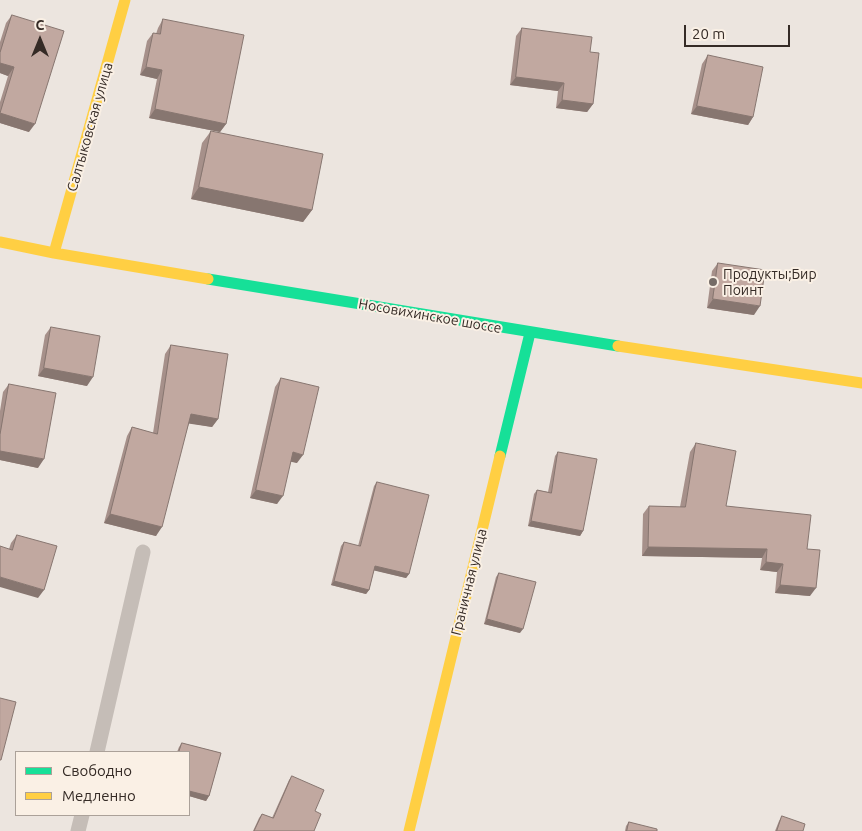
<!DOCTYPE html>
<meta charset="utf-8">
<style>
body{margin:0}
#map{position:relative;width:862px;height:831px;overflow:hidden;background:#ece5df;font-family:Ubuntu,sans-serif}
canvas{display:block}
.legend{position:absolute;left:15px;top:751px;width:175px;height:65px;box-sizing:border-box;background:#faf0e5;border:1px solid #aba199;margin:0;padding:6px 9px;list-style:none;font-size:15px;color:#352b26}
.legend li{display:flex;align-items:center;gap:10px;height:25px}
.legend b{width:25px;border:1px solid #aba199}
.north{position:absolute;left:15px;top:15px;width:50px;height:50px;-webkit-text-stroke:4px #faf0e5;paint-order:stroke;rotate:0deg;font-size:14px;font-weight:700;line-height:20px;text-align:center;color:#352b26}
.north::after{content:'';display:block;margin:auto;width:18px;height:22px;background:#352b26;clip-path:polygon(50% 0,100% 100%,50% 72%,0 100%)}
.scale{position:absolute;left:684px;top:25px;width:106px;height:22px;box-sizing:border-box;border:2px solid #352b26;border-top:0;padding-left:6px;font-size:15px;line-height:18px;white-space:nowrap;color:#352b26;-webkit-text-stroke:4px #faf0e5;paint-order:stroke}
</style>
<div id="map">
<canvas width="862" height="831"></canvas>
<ul class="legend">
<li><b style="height:6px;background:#16e098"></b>Свободно</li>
<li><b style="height:6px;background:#ffcf43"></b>Медленно</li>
</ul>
<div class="north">С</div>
<div class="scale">20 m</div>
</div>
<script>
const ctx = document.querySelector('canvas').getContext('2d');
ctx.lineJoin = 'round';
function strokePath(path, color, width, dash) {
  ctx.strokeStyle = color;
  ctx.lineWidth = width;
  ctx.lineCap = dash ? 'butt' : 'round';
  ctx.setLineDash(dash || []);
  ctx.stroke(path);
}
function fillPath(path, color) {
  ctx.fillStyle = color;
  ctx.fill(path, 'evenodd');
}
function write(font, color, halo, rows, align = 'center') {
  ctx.font = font + ' Ubuntu,sans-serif';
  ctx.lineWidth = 4;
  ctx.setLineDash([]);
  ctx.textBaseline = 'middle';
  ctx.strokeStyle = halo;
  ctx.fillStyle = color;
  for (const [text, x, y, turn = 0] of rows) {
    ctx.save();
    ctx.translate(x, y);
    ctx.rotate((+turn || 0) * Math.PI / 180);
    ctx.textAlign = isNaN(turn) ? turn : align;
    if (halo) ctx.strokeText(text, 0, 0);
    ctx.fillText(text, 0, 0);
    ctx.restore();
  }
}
strokePath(new Path2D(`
 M 97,752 L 143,552
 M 78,831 L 82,815`), '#c5bdb7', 15);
strokePath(new Path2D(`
 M 208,279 L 618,346
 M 500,456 L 530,333`), '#16e098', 11);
strokePath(new Path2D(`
 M 0,242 L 54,253 L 208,279
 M 54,253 L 125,0
 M 618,346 L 862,383
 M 409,831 L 500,456`), '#ffcf43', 11);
fillPath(new Path2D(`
 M 12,15 L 29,132 L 0,123 L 0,102 L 8,76 L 0,73 L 0,42 L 6,23 Z
 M 163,19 L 226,124 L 220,132 L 149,118 L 157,79 L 140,75 L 147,41 L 153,33 L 156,34 L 158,28 Z
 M 522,28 L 590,52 L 593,104 L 587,112 L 556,108 L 558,91 L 510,85 L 516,36 Z
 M 708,55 L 753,117 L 748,125 L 691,114 L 702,64 Z
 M 211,131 L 312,210 L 303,222 L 191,199 L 202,143 Z
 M 718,263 L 754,315 L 707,308 L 712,271 Z
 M 51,327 L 87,386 L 38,376 L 45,335 Z
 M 171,345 L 218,419 L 212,427 L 189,423 L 156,536 L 104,523 L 127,436 L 132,427 L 153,433 L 165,354 Z
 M 281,378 L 297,463 L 291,461 L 277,504 L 250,498 L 275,387 Z
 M 9,384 L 38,468 L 0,460 L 0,411 L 3,392 Z
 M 696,443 L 726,506 L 807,549 L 810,596 L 775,593 L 777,572 L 760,570 L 762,558 L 642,556 L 643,514 L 649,506 L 680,507 L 690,452 Z
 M 558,452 L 583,531 L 580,536 L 528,526 L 534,494 L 537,490 L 548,492 L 555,456 Z
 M 377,482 L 409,574 L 406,578 L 374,570 L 369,590 L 366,594 L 331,585 L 341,546 L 344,542 L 358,546 L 374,486 Z
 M 17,535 L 38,598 L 9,549 L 11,543 Z
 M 499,573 L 520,633 L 484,624 L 496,577 Z
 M 182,743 L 221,753 L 209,796 L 206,801 L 189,796 L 189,752 L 177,752 L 179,747 Z
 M 292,776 L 315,811 L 314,831 L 253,831 L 259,818 L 262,814 L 272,818 L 289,780 Z
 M 782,816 L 803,831 L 775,831 L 779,821 Z
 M 629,822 L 657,831 L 625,831 L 626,826 Z`), '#a6908a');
fillPath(new Path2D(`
 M 0,63 L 14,67 L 8,76 L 0,73 Z
 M 146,67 L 162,70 L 157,79 L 140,75 Z
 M 516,77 L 564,83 L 558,91 L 510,85 Z
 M 562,100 L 593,104 L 587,112 L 556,108 Z
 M 697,106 L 753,117 L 748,125 L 691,114 Z
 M 155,109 L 226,124 L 220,132 L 149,118 Z
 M 0,113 L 35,124 L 29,132 L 0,123 Z
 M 199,187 L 312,210 L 303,222 L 191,199 Z
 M 713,299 L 760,306 L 754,315 L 707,308 Z
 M 44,368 L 93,377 L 87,386 L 38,376 Z
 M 191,414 L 218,419 L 212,427 L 185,423 Z
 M 0,451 L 44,459 L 38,468 L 0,460 Z
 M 293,452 L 303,455 L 297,463 L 287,461 Z
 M 256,490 L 283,496 L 277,504 L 250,498 Z
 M 110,514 L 162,527 L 156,536 L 104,523 Z
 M 531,521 L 583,531 L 580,536 L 528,526 Z
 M 648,547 L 767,549 L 762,558 L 642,556 Z
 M 766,562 L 783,564 L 777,572 L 760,570 Z
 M 375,566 L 409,574 L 406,578 L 372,570 Z
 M 0,577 L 44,590 L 38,598 L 0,587 Z
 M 334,581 L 369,590 L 366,594 L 331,585 Z
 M 780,585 L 816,588 L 810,596 L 775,593 Z
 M 487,619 L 523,629 L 520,633 L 484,624 Z
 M 189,791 L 209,796 L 206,801 L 189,796 Z`), '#877670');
const building = new Path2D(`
 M 12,15 L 64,31 L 35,124 L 0,113 L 14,67 L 0,63 L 0,53 Z
 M 163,19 L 244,35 L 226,124 L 155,109 L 162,70 L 146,67 L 153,33 L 160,34 Z
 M 522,28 L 592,37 L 590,52 L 599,53 L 593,104 L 562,100 L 564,83 L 516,77 Z
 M 708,55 L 763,67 L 753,117 L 697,106 Z
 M 211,131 L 323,154 L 312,210 L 199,187 Z
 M 718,263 L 765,270 L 760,306 L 713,299 Z
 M 51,327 L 100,336 L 93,377 L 44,368 Z
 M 171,345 L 228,354 L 218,419 L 191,414 L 162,527 L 110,514 L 132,427 L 157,434 Z
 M 281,378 L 319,387 L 303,455 L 293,452 L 283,496 L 256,490 Z
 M 9,384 L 56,393 L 44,459 L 0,451 L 0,435 Z
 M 696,443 L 736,451 L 726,506 L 811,515 L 807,549 L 820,550 L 816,588 L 780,585 L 783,564 L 766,562 L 767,549 L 648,547 L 649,506 L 685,507 Z
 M 558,452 L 597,459 L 583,531 L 531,521 L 537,490 L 551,493 Z
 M 377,482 L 429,495 L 409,574 L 375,566 L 369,590 L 334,581 L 344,542 L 360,546 Z
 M 17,535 L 57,546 L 44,590 L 0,577 L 0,546 L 12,550 Z
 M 499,573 L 536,582 L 523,629 L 487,619 Z
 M 0,698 L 16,702 L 1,760 L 0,760 Z
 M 182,743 L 221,753 L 209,796 L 189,791 L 189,752 L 179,752 Z
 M 292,776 L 324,790 L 315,811 L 321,814 L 314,831 L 254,831 L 262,814 L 273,818 Z
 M 782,816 L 805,824 L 803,831 L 777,831 Z
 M 629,822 L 657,829 L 657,831 L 627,831 Z`);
fillPath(building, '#c1a8a0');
strokePath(building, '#877670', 1);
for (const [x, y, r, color] of [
 [713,282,5,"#756c67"]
]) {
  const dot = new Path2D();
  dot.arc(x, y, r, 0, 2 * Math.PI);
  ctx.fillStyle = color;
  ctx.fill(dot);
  strokePath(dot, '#faf0e5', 2);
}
write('14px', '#352b26', '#faf0e5', [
 ["Салтыковская улица",90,127,-74],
 ["Носовихинское шоссе",430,316,10],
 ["Граничная улица",469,582,-76]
]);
write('14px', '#352b26', '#faf0e5', [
 ["Продукты;Бир",723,274],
 ["Поинт",723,290]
], 'left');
</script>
